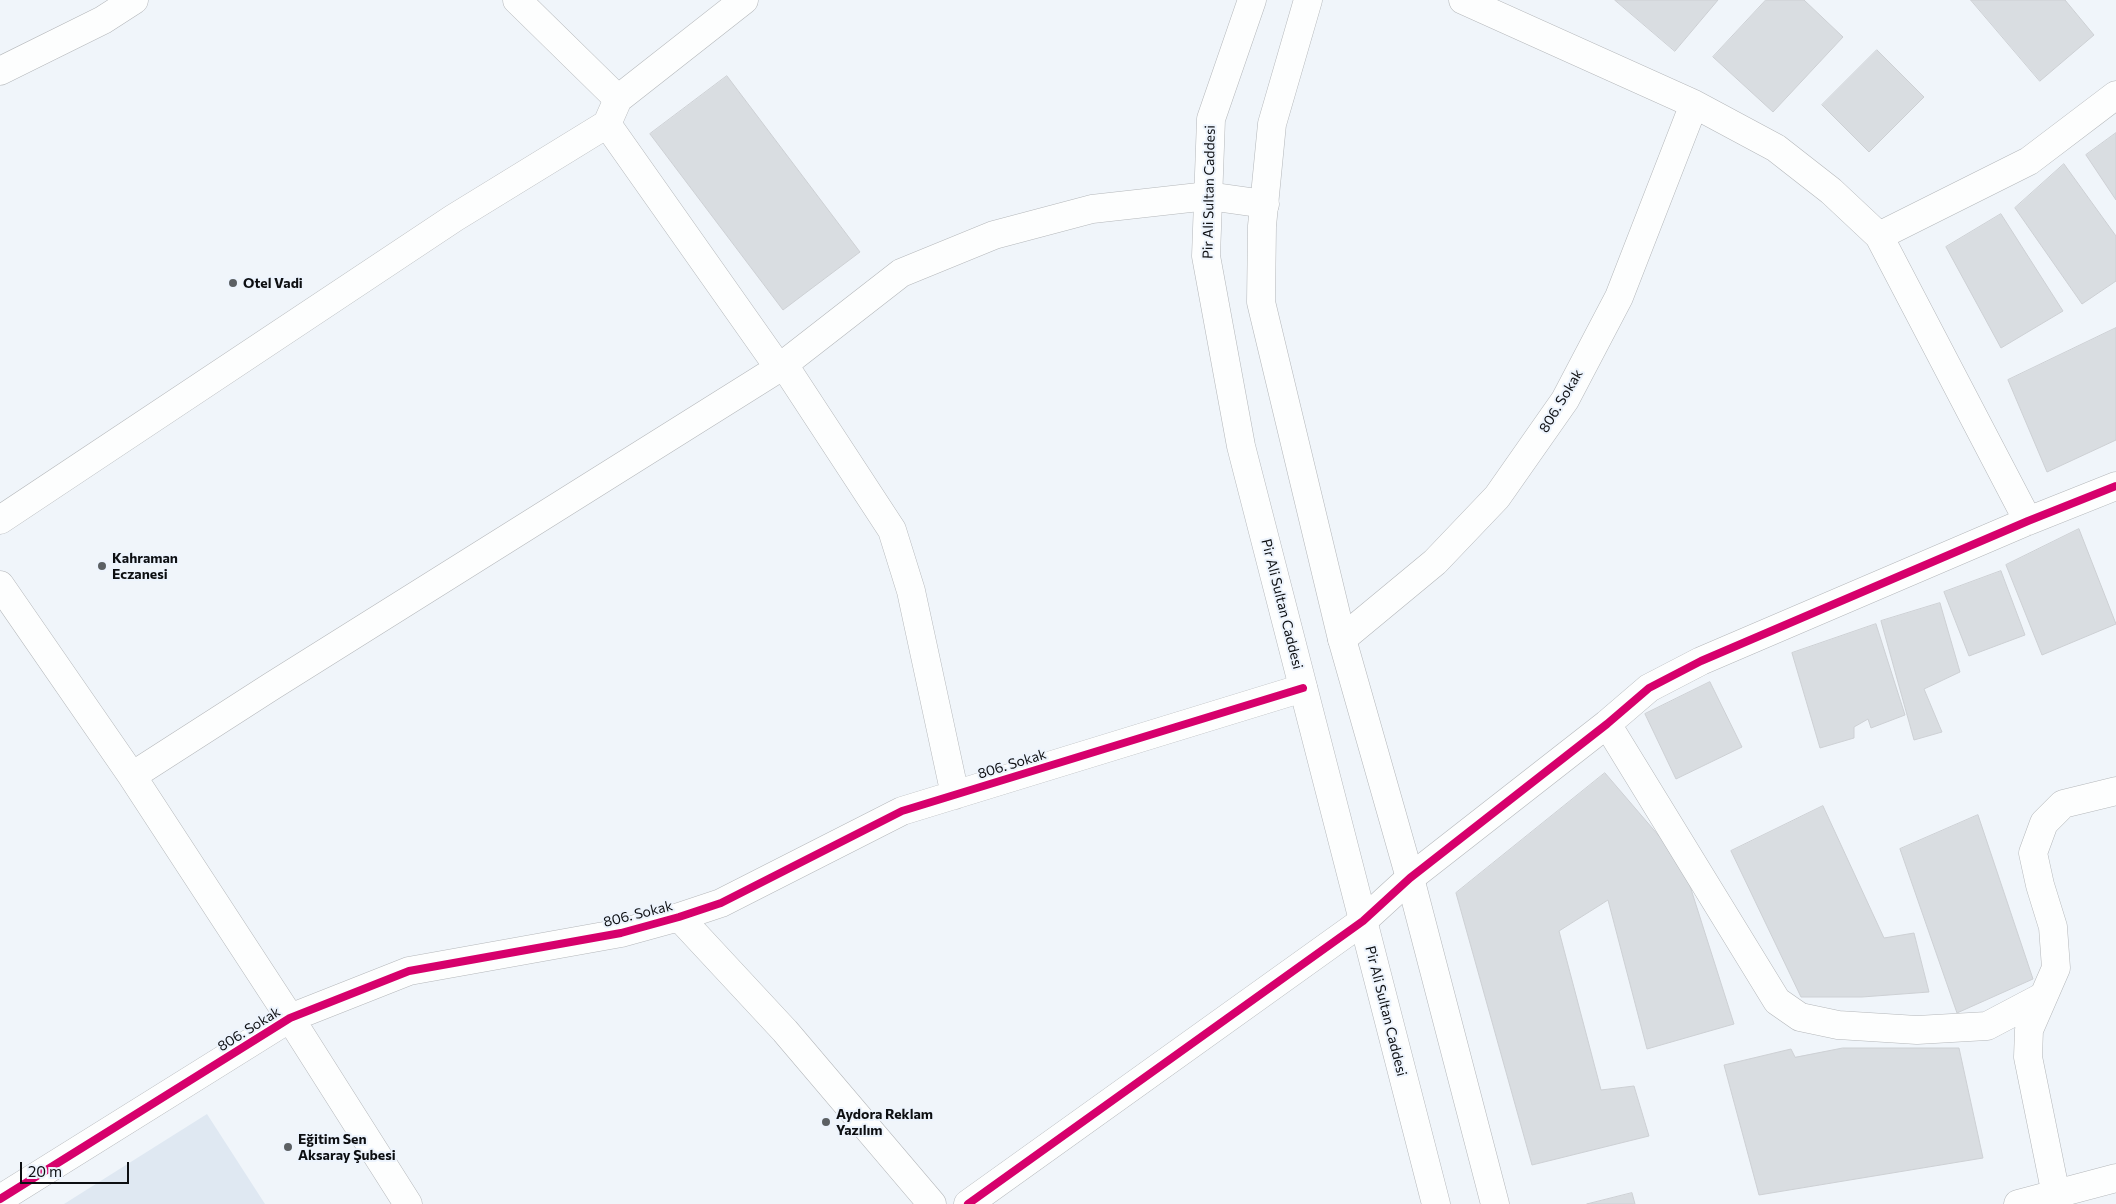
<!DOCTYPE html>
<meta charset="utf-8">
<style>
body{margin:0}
#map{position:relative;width:2116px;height:1204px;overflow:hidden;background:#f0f5fa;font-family:Commissioner,sans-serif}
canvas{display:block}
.scale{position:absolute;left:20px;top:1162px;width:109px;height:22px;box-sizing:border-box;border:2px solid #0d0f12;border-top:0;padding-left:6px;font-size:15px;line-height:18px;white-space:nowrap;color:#0d0f12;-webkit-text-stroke:4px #edf4fd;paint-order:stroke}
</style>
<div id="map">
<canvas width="2116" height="1204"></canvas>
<div class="scale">20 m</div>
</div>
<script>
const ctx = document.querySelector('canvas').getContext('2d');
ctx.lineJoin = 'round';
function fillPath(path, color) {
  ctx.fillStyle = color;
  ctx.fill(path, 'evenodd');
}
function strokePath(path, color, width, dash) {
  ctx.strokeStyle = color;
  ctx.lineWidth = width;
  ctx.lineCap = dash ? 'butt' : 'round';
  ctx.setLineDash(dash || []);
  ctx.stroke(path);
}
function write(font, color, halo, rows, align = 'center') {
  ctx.font = font + ' Commissioner,sans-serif';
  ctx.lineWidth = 4;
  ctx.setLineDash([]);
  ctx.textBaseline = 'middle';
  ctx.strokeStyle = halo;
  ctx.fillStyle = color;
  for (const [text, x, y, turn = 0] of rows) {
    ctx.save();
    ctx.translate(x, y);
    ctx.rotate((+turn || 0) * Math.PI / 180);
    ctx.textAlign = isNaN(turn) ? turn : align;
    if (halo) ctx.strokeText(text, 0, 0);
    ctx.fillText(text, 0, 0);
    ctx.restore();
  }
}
fillPath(new Path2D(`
 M 207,1114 L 265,1204 L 64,1204 Z`), '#dfe8f2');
const building = new Path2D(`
 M 1615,0 L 1718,0 L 1675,51 Z
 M 1766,0 L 1804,0 L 1843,37 L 1773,112 L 1713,57 Z
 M 1971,0 L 2065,0 L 2094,35 L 2040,81 Z
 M 1877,50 L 1924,97 L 1869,152 L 1822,105 Z
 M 727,76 L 860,252 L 783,310 L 650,134 Z
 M 2116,133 L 2116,200 L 2086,155 Z
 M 2064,164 L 2116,236 L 2116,281 L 2082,304 L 2015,208 Z
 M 2001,214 L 2063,311 L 2001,348 L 1946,247 Z
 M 2116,328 L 2116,440 L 2047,472 L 2008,380 Z
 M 2079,529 L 2116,624 L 2042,655 L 2006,565 Z
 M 2001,571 L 2025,635 L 1969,656 L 1944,592 Z
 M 1940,603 L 1960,672 L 1924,689 L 1942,732 L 1914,740 L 1881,621 Z
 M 1876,624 L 1905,715 L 1871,728 L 1868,719 L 1854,727 L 1854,738 L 1820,748 L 1792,653 Z
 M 1710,682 L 1742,747 L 1676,779 L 1645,714 Z
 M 1605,773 L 1683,864 L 1734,1024 L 1647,1049 L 1608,900 L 1559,931 L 1601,1090 L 1634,1086 L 1649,1136 L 1532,1165 L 1456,893 Z
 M 1823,806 L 1884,938 L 1914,933 L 1929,992 L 1862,997 L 1801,997 L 1731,851 Z
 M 1978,815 L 2033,979 L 1957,1013 L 1900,849 Z
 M 1843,1048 L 1959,1048 L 1983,1158 L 1759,1195 L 1724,1065 L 1791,1049 L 1795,1057 Z
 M 1632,1193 L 1635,1204 L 1587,1204 Z`);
fillPath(building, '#d9dde1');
strokePath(building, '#cdd0d4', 1);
const minor = new Path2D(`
 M 517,0 L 618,99
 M 1463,0 L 1694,104 L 1776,148 L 1831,191 L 1879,236 L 2028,521
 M 0,71 L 103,20 L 134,0
 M 607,124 L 779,368
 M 1879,236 L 2029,161 L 2116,95
 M 784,365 L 892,530 L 911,591 L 955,795
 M 0,520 L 454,218 L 607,124 L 618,99 L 744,0
 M 0,585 L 132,776 L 290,1018 L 408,1204
 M 1342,639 L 1435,562 L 1497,497 L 1565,400 L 1619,297 L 1694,104
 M 1607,724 L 1777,1001 L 1800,1017 L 1838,1025 L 1917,1030 L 1987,1026 L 2042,997
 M 132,776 L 272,686 L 779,368 L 901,273 L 994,235 L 1092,209 L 1208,196 L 1265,204
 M 679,917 L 785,1031 L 932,1204
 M 2056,1195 L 2028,1057 L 2029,1030 L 2056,968 L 2053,927 L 2040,885 L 2033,853 L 2044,823 L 2063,804 L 2116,791
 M 0,1199 L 290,1018 L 409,971 L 621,933 L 679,917 L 721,903 L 902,811 L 1303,688
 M 968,1204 L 1363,921 L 1410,878 L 1607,724 L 1649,688 L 1701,661 L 2028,521 L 2116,486
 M 2018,1204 L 2116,1178`);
const secondary = new Path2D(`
 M 1252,0 L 1211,119 L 1206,256 L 1241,446 L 1436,1204
 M 1308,0 L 1272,124 L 1262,226 L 1261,302 L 1342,639 L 1410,878 L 1495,1204`);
strokePath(minor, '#b4b7ba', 29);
strokePath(secondary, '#b4b7ba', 29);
strokePath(minor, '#fdfefe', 28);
strokePath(secondary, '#fdfefe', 28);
strokePath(new Path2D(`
 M 0,1199 L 290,1018 L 409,971 L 621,933 L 679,917 L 721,903 L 902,811 L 1303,688
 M 968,1204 L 1363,921 L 1410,878 L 1607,724 L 1649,688 L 1701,661 L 2028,521 L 2116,486`), '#d6006c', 8);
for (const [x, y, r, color] of [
 [233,283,5,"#5c6063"],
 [102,566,5,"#5c6063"],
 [826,1122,5,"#5c6063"],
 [288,1147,5,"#5c6063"]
]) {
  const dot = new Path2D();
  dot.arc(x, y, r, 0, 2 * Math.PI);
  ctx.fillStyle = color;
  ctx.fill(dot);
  strokePath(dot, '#edf4fd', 2);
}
write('14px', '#0d0f12', '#edf4fd', [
 ["Pir Ali Sultan Caddesi",1209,192,-89],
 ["806. Sokak",1561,401,-59],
 ["Pir Ali Sultan Caddesi",1282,604,76],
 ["806. Sokak",1012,764,-17],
 ["806. Sokak",638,914,-14],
 ["Pir Ali Sultan Caddesi",1386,1011,76],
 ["806. Sokak",249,1029,-32]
]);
write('bold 14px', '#0d0f12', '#edf4fd', [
 ["Otel Vadi",243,283],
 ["Kahraman",112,558],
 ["Eczanesi",112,574],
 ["Aydora Reklam",836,1114],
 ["Yazılım",836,1130],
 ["Eğitim Sen",298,1139],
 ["Aksaray Şubesi",298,1155]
], 'left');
</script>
